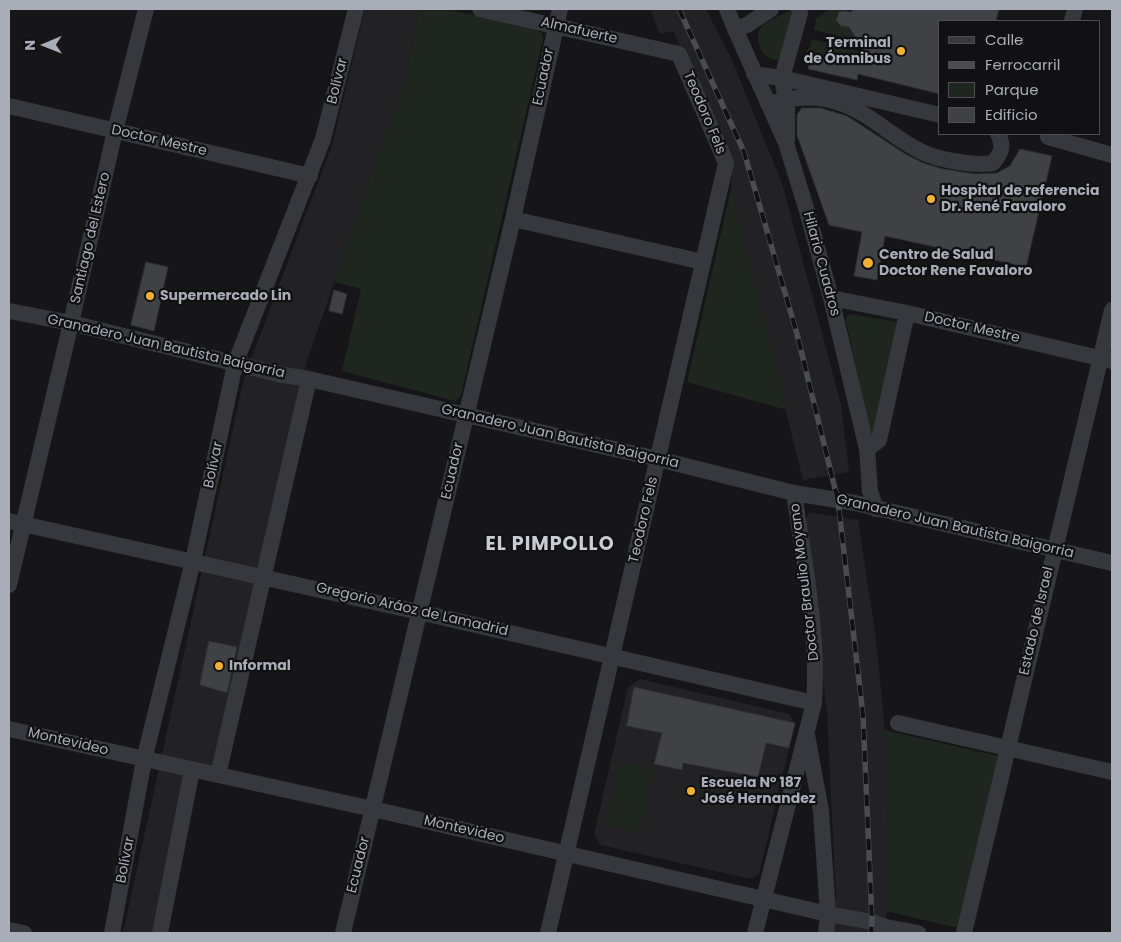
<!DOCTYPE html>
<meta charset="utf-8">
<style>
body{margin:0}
#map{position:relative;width:1121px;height:942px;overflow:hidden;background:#161618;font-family:Poppins,sans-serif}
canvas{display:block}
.frame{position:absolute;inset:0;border:10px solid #a8adb8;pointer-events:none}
.legend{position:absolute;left:938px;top:20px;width:162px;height:115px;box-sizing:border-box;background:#111113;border:1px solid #4d4f55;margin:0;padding:6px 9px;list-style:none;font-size:15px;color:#a8adb8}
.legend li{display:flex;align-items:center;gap:10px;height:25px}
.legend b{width:25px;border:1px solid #4d4f55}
.north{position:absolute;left:20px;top:20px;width:50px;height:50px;-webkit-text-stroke:4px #111113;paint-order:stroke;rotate:269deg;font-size:14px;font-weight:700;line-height:20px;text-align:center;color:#a8adb8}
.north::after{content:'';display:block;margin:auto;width:18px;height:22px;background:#a8adb8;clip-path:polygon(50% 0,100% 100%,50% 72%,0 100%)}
</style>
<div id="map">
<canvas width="1121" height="942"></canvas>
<div class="frame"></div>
<ul class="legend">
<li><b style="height:6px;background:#37383d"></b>Calle</li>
<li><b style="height:6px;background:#4a4c52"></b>Ferrocarril</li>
<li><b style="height:14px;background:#1e261f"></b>Parque</li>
<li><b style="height:14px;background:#404145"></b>Edificio</li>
</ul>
<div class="north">N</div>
</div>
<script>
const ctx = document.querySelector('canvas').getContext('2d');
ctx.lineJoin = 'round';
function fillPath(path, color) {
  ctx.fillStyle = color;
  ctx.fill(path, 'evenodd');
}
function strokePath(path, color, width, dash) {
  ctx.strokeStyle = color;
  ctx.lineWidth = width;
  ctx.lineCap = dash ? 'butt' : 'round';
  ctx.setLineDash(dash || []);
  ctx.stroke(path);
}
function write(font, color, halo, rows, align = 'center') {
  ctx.font = font + ' Poppins,sans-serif';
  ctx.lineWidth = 4.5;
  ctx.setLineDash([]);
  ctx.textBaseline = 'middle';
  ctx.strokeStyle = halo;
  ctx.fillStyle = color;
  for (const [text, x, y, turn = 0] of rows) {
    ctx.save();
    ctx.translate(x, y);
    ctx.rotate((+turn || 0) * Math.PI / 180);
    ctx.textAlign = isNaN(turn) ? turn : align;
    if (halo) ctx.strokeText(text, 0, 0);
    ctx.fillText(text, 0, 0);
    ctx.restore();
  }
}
fillPath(new Path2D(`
 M 365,9 L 420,9 L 404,82 L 307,361 L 212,767 L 191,763 L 154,933 L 123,933 L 244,378 L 332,145 Z
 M 650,9 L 706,9 L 731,58 L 782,183 L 841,404 L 849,472 L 803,480 L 731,189 L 732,162 L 673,31 L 660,34 Z
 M 809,512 L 858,520 L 875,632 L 883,709 L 888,790 L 886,933 L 833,933 L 836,898 L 827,714 L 805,521 Z
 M 640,679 L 789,714 L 795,723 L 759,874 L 751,879 L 600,845 L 594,834 L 628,687 Z`), '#222225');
fillPath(new Path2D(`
 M 420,9 L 443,9 L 531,26 L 542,34 L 543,39 L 461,395 L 455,401 L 342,371 L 361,289 L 334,282 L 404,82 Z
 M 830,9 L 844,9 L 847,11 L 842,11 L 838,14 L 837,22 L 841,26 L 848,26 L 859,41 L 814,30 L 816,18 Z
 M 790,10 L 794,12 L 779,59 C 764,64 751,37 762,26 C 769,20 782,15 790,10 Z
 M 812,39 L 862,52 L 860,65 L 806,52 L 810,47 Z
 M 731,189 L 787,407 L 787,410 L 687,382 Z
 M 851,314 L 897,322 L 874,432 L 870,433 L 846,321 L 847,315 Z
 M 884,730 L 998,756 L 958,928 L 886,911 L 888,790 Z
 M 620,762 L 654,769 L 640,832 L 606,824 Z`), '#1e261f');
const building = new Path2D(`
 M 855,9 L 999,9 L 996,21 L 940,21 L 940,94 L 858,74 L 857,80 L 808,69 L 812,53 L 860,65 L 863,49 L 849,27 L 841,26 L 836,20 L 839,12 L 845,11 L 850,12 Z
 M 802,108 L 820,108 L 847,116 L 907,155 L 923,163 L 943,169 L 975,174 L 997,173 L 1010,166 L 1020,149 L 1052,156 L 1026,267 L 885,236 L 877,280 L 854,276 L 862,232 L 829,225 L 797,135 L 797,115 Z
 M 146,262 L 168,267 L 154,331 L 131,325 Z
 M 334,290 L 347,294 L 342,314 L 329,311 Z
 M 209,641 L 237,647 L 227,693 L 200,685 Z
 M 634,687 L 795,723 L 789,748 L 766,743 L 758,777 L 683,763 L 682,770 L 654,764 L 662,733 L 627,726 Z`);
fillPath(building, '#404145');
strokePath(building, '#303034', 1);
strokePath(new Path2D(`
 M 480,9 L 679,54 L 726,163 L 548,933
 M 727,9 L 735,29 L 747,25 L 771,9
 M 1072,21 L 1075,9
 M 735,29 L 786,143 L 807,211 L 831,298 L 867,449 L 870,491 L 876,509
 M 754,74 L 782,78 L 940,115
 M 768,104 C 791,97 816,94 840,103 C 870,113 893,138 922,152 C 934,158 946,160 959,162 C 971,164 981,165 993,163 C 1002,152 1004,146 998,134
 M 9,106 L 310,176
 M 1049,134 L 1048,137 L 1112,155
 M 787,140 L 787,106 L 782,78 L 800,13 L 799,9
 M 513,219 L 703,262
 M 831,298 L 907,313 L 1112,361
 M 9,311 L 71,323 L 278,374 L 309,379 L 658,459 L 794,493 L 855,503 L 1112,563
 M 867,449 L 879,440 L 907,313
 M 9,521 L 419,612 L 814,703
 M 9,585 L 71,323 L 115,131 L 146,9
 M 898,723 L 1112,772
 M 9,729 L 373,809 L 828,914 L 872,922 L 886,927 L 918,933
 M 807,735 L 821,811 L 828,914 L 826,933
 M 218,775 L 309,379
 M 9,930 L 24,933
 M 112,933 L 144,760 L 193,561 L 235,364 L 323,139 L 356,9
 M 160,933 L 192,770
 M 343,933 L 513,219 L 560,9
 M 755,933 L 814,703 C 819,633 804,562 794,493
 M 964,933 L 1112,310`), '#37383d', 16);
const rail = new Path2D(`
 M 679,9 L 744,152 L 797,334 L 838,501 L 863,715 L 872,922 L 871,933`);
strokePath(rail, '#4a4c52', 5.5);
strokePath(rail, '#111113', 4, [11]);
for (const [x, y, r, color] of [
 [901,51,5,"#f2b134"],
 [931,199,5,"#f2b134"],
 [868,263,6,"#f2b134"],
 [150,296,5,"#f2b134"],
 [219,666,5,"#f2b134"],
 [691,791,5,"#f2b134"]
]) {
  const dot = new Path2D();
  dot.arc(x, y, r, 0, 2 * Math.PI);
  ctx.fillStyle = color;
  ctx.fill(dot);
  strokePath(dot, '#111113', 2);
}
write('14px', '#a8adb8', '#111113', [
 ["Almafuerte",579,31,13],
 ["Ecuador",544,77,-78],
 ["Bolívar",338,81,-76],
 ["Teodoro Fels",704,113,67],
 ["Doctor Mestre",159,141,13],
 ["Santiago del Estero",91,238,-77],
 ["Hilario Cuadros",821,264,75],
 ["Doctor Mestre",972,328,13],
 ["Granadero Juan Bautista Baigorria",166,347,13],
 ["Granadero Juan Bautista Baigorria",560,437,13],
 ["Bolívar",214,465,-78],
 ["Ecuador",453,471,-77],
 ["Teodoro Fels",644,520,-77],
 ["Granadero Juan Bautista Baigorria",955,527,13],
 ["Doctor Braulio Moyano",805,582,-97],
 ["Gregorio Aráoz de Lamadrid",412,610,13],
 ["Estado de Israel",1037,621,-77],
 ["Montevideo",68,742,13],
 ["Montevideo",464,830,13],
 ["Bolívar",126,860,-79],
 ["Ecuador",359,865,-76]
]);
write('bold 14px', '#a8adb8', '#111113', [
 ["Terminal",891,43,"right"],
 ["de Ómnibus",891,59,"right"],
 ["Hospital de referencia",941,191],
 ["Dr. René Favaloro",941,207],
 ["Centro de Salud",879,255],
 ["Doctor Rene Favaloro",879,271],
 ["Supermercado Lin",160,296],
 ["Informal",229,666],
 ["Escuela N° 187",701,783],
 ["José Hernandez",701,799]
], 'left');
ctx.letterSpacing = '1px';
write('bold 19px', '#c9ccd4', '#111113', [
 ["EL PIMPOLLO",550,545]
]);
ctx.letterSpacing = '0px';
</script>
